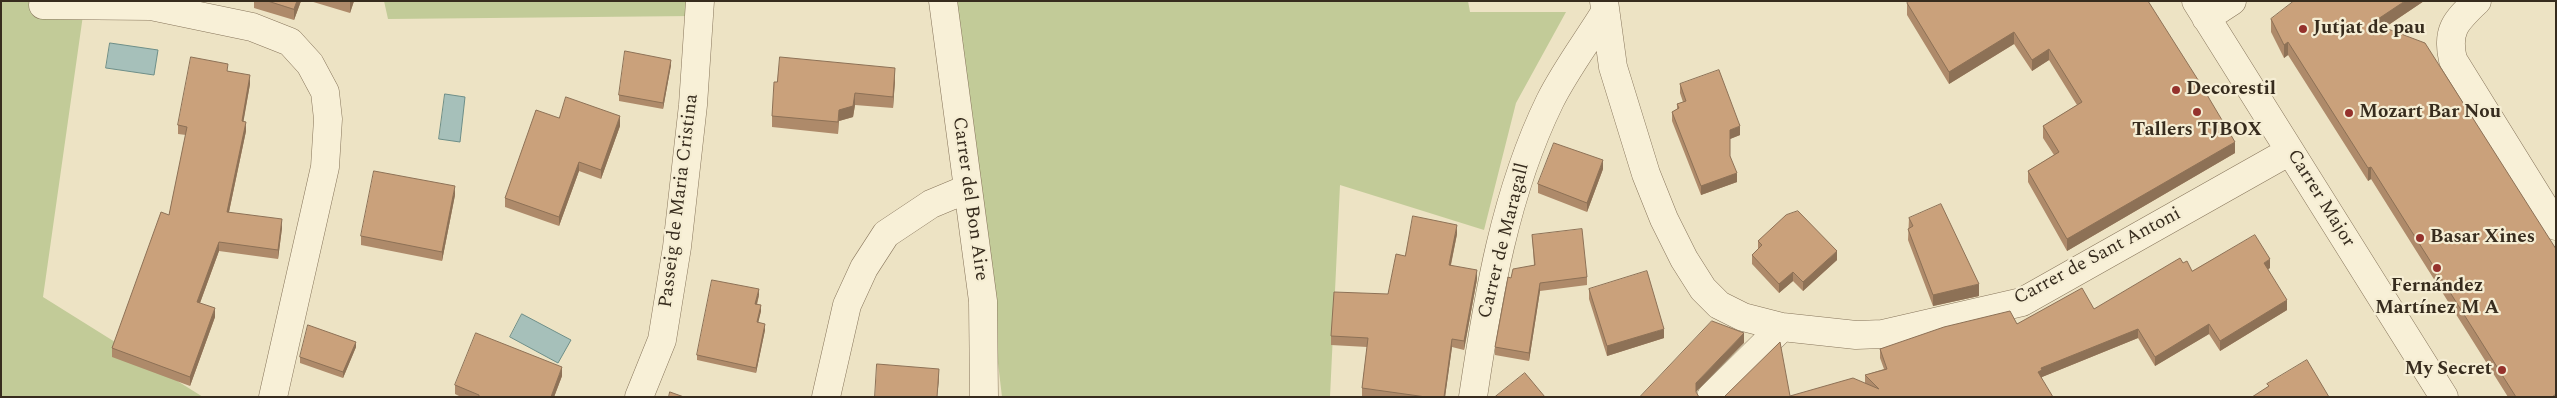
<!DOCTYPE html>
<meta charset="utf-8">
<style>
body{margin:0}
#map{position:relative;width:2557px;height:398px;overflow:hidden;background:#ede3c4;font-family:Spectral,serif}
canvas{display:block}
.frame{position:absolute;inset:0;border:2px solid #372c1e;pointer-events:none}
</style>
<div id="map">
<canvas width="2557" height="398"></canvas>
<div class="frame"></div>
</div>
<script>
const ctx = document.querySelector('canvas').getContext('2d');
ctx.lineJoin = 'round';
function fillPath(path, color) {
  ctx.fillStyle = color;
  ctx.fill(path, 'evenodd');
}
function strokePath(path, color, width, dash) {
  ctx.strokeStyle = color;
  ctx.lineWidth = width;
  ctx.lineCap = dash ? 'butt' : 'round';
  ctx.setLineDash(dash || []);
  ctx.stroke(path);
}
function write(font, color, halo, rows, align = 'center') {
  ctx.font = font + ' Spectral,serif';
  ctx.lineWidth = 4.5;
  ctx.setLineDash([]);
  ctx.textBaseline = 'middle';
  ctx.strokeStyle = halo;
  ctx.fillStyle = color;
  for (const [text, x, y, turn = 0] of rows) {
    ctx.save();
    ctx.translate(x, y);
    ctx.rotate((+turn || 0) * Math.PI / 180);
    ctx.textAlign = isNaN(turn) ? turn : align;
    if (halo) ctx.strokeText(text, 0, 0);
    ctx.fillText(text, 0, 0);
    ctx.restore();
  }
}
fillPath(new Path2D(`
 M 1,1 L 85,1 L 43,297 L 203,397 L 1,397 Z
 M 384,1 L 690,1 L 693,16 L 388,19 Z
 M 945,1 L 1468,1 L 1470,12 L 1566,12 L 1516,103 L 1484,230 L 1340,185 L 1330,397 L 1002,397 L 978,193 Z`), '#c2cb98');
const water = new Path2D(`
 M 110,43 L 158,50 L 154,75 L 106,68 Z
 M 445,94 L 465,97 L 460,142 L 439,139 Z
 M 522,314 L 571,340 L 558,363 L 510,337 Z`);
fillPath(water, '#a6c0ba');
strokePath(water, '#6d8e88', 1);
const minor = new Path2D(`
 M 943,1 L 983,301 L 984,397
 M 1604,1 L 1613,67 L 1646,174 L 1664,219 L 1684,259 L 1703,289 L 1719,305 L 1743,317 L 1782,327 L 1856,335 L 1883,334 L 2022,302 L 2290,151
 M 2196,1 L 2444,397
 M 2477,1 C 2456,21 2446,30 2453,60 L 2556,226
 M 43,5 L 151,6 L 252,27 L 290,42 L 310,64 L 325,92 L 328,119 L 325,167 L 273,397
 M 2206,18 L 2232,1
 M 639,397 L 662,340 L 677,247 L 693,105 L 700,1
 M 826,397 L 847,305 L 864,268 L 886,234 L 931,204 L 967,189
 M 1473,397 C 1488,296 1505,193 1550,101 C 1565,71 1586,43 1604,14
 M 1711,397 L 1782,327`);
strokePath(minor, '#87755b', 29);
strokePath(minor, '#f8f0d7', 28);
fillPath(new Path2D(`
 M 254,1 L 301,1 L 294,20 L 254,8 Z
 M 310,1 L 354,1 L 350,13 Z
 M 2148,1 L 2235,153 L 2067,251 L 2028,182 L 2028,171 L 2054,155 L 2043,138 L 2043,126 L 2077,105 L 2049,60 L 2032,71 L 2014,44 L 1949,84 L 1907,15 L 1907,3 Z
 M 2424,1 L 2384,28 L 2556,397 L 2508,397 L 2371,179 L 2368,181 L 2288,55 L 2284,58 L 2271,32 L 2271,19 Z
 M 671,65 L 663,109 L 619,101 L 619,95 Z
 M 228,71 L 250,84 L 243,122 L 246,131 L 229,212 L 282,228 L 278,259 L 219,251 L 200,303 L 215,317 L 190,386 L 112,357 L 112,348 L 169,215 L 186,135 L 178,134 L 178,125 Z
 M 895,80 L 893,108 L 855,105 L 853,117 L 839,121 L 838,134 L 772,127 L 772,116 L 777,82 Z
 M 1680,84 L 1740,135 L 1730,139 L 1730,156 L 1737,182 L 1701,195 L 1672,121 L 1672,112 L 1677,109 L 1677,104 L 1683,102 L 1680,93 Z
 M 559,118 L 620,126 L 601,179 L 579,171 L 559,226 L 505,207 L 505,198 Z
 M 1603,169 L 1587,212 L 1538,193 L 1538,184 Z
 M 455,195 L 442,261 L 361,245 L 361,236 Z
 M 1909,218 L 1979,296 L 1933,306 L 1908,240 Z
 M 1457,234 L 1451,265 L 1477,279 L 1464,350 L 1452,347 L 1445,397 L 1362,397 L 1362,388 L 1367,347 L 1331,345 L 1331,336 L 1388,294 L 1405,256 Z
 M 1532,235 L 1587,277 L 1587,285 L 1540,291 L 1529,361 L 1495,355 L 1495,347 L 1511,278 L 1534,265 Z
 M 1758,241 L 1837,260 L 1803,291 L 1793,281 L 1779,293 L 1752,264 L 1752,255 L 1758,249 Z
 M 2183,263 L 2192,271 L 2270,268 L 2268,269 L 2287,310 L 2220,351 L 2209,334 L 2155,366 L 2138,338 L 2042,377 L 2042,379 L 1790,396 L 1865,384 L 1865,375 L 1884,369 L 1880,358 L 1880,349 L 2094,309 Z
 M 1589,289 L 1664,338 L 1607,356 L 1589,299 Z
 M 759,295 L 757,305 L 761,311 L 758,322 L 765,330 L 756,373 L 697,360 L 697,355 Z
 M 356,347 L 343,378 L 300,363 L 300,357 Z
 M 562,376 L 554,397 L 461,397 L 455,394 L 455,385 Z`), '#ae8a6a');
fillPath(new Path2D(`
 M 297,1 L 301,1 L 294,20 L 294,9 Z
 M 350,1 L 354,1 L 350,13 Z
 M 2405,1 L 2424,1 L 2372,36 L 2372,23 Z
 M 2014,32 L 2014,44 L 1949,84 L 1949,72 Z
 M 2288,42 L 2288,55 L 2284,58 L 2284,45 Z
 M 2049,49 L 2049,60 L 2032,71 L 2032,60 Z
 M 671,60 L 671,65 L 663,109 L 663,103 Z
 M 895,68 L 895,80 L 893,108 L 893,97 Z
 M 250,75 L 250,84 L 242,130 L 242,121 Z
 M 855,93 L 855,105 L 853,117 L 839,121 L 838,134 L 839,110 Z
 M 620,116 L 620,126 L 601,179 L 601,170 Z
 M 246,122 L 246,131 L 227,221 L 227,212 Z
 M 1740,126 L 1740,135 L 1730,139 L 1730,130 Z
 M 2235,142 L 2235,153 L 2067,251 L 2067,239 Z
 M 1603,160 L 1603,169 L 1587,212 L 1587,203 Z
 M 579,162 L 579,171 L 559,226 L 559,217 Z
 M 2371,167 L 2371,179 L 2368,181 L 2368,168 Z
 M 1737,173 L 1737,182 L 1701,195 L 1701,186 Z
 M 455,186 L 455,195 L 442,261 L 442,252 Z
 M 282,219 L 282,228 L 278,259 L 278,250 Z
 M 1457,225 L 1457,234 L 1449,273 L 1449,265 Z
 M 219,242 L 219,251 L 197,311 L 197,302 Z
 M 1837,251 L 1837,260 L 1803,291 L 1803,282 Z
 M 2270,259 L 2270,268 L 2264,272 L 2264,263 Z
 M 1477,270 L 1477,279 L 1464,350 L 1464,341 Z
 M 1793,272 L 1793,281 L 1779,293 L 1779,284 Z
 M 1540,283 L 1540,291 L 1529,361 L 1529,353 Z
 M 1979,284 L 1979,296 L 1933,306 L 1933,295 Z
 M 759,289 L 759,295 L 755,310 L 755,304 Z
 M 2287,300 L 2287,310 L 2220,351 L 2220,341 Z
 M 761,305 L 761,311 L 757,328 L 757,322 Z
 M 215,308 L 215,317 L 190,386 L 190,377 Z
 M 765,324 L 765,330 L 756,373 L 756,368 Z
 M 2209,324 L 2209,334 L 2155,366 L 2155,357 Z
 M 1664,329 L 1664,338 L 1607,356 L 1607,346 Z
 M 2138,329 L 2138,338 L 2042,377 L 2042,380 L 2038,372 L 2041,368 Z
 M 1744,333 L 1744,343 L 1696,392 L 1696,383 Z
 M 1452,339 L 1452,347 L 1445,397 L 1444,397 Z
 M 356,342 L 356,347 L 343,378 L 343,372 Z
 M 562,367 L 562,376 L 554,397 L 551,397 Z
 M 939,369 L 939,380 L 937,397 Z`), '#8d7156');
const building = new Path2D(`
 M 268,1 L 297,1 L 294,9 Z
 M 1910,1 L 2148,1 L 2200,83 L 2235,142 L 2067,239 L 2028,171 L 2059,152 L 2043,126 L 2082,102 L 2049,49 L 2032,60 L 2014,32 L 1949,72 L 1907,3 Z
 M 2294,1 L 2405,1 L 2372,23 L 2425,43 L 2556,249 L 2556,394 L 2552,397 L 2516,397 L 2371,167 L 2368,168 L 2288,42 L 2284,45 L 2271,19 Z
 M 625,51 L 671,60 L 663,103 L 619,95 Z
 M 191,57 L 228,64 L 227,71 L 250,75 L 242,121 L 246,122 L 227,212 L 282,219 L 278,250 L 219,242 L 197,302 L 215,308 L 190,377 L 112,348 L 161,212 L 169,215 L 187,127 L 178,125 Z
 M 780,57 L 895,68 L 893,97 L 855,93 L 853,106 L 839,110 L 838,122 L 772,116 L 774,82 L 777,82 Z
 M 1719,70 L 1740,126 L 1730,130 L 1730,156 L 1737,173 L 1701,186 L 1672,112 L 1679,108 L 1677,104 L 1686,101 L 1680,84 Z
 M 566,97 L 620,116 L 601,170 L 579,162 L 559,217 L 505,198 L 536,110 L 559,118 Z
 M 1554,143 L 1603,160 L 1587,203 L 1538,184 Z
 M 374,171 L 455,186 L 442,252 L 361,236 Z
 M 1941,204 L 1979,284 L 1933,295 L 1908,229 L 1913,226 L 1909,218 Z
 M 1798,211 L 1837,251 L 1803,282 L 1793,272 L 1779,284 L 1752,255 L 1762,245 L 1758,241 L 1786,215 Z
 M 1413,216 L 1457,225 L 1449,265 L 1477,270 L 1464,341 L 1452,339 L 1444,397 L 1426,397 L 1362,388 L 1368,338 L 1331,336 L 1334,292 L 1388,294 L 1396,254 L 1405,256 Z
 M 1582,229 L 1587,277 L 1540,283 L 1529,353 L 1495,347 L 1508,277 L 1511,278 L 1513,269 L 1535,265 L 1532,235 Z
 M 2255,235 L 2270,259 L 2264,263 L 2287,300 L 2220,341 L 2209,324 L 2155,357 L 2138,329 L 2041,368 L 2042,370 L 2038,372 L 2053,397 L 1724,397 L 1780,342 L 1790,396 L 1853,378 L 1879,389 L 1865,375 L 1887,369 L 1880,349 L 1944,327 L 2010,311 L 2017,324 L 2082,288 L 2094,309 L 2180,258 L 2183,263 L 2187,261 L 2192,271 Z
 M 1647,271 L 1664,329 L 1607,346 L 1589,289 Z
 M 712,280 L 759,289 L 755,304 L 761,305 L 757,322 L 765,324 L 756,368 L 697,355 Z
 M 1712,321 L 1744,333 L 1696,383 L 1696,392 L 1699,397 L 1640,397 Z
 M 308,325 L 356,342 L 343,372 L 300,357 Z
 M 476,333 L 562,367 L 551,397 L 479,397 L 479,395 L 455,385 Z
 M 2307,360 L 2329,397 L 2252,397 L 2269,386 L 2267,384 Z
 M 877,364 L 939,369 L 937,397 L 875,397 Z
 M 1525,373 L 1545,397 L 1495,397 Z
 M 670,392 L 684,397 L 669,397 Z`);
fillPath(building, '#caa17b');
strokePath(building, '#8d7156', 1);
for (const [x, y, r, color] of [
 [2303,29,5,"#95322c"],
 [2176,90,5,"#95322c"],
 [2197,112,5,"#95322c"],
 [2349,113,5,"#95322c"],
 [2420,238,5,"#95322c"],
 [2437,268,5,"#95322c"],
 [2502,370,5,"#95322c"]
]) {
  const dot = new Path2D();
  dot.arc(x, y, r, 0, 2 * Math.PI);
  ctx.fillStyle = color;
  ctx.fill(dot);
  strokePath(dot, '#f5edd3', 2);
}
write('bold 19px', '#372c1e', '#f5edd3', [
 ["Jutjat de pau",2313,29],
 ["Decorestil",2186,90],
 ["Mozart Bar Nou",2359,113],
 ["Tallers TJBOX",2197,131,"center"],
 ["Basar Xines",2430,238],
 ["Fernández",2437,287,"center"],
 ["Martínez M A",2437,309,"center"],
 ["My Secret",2492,370,"right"]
], 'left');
write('19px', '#372c1e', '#f5edd3', [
 ["Carrer del Bon Aire",969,199,82],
 ["Carrer Major",2320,199,58],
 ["Passeig de Maria Cristina",680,201,-83],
 ["Carrer de Maragall",1505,241,-76],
 ["Carrer de Sant Antoni",2098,257,-28]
]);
</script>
